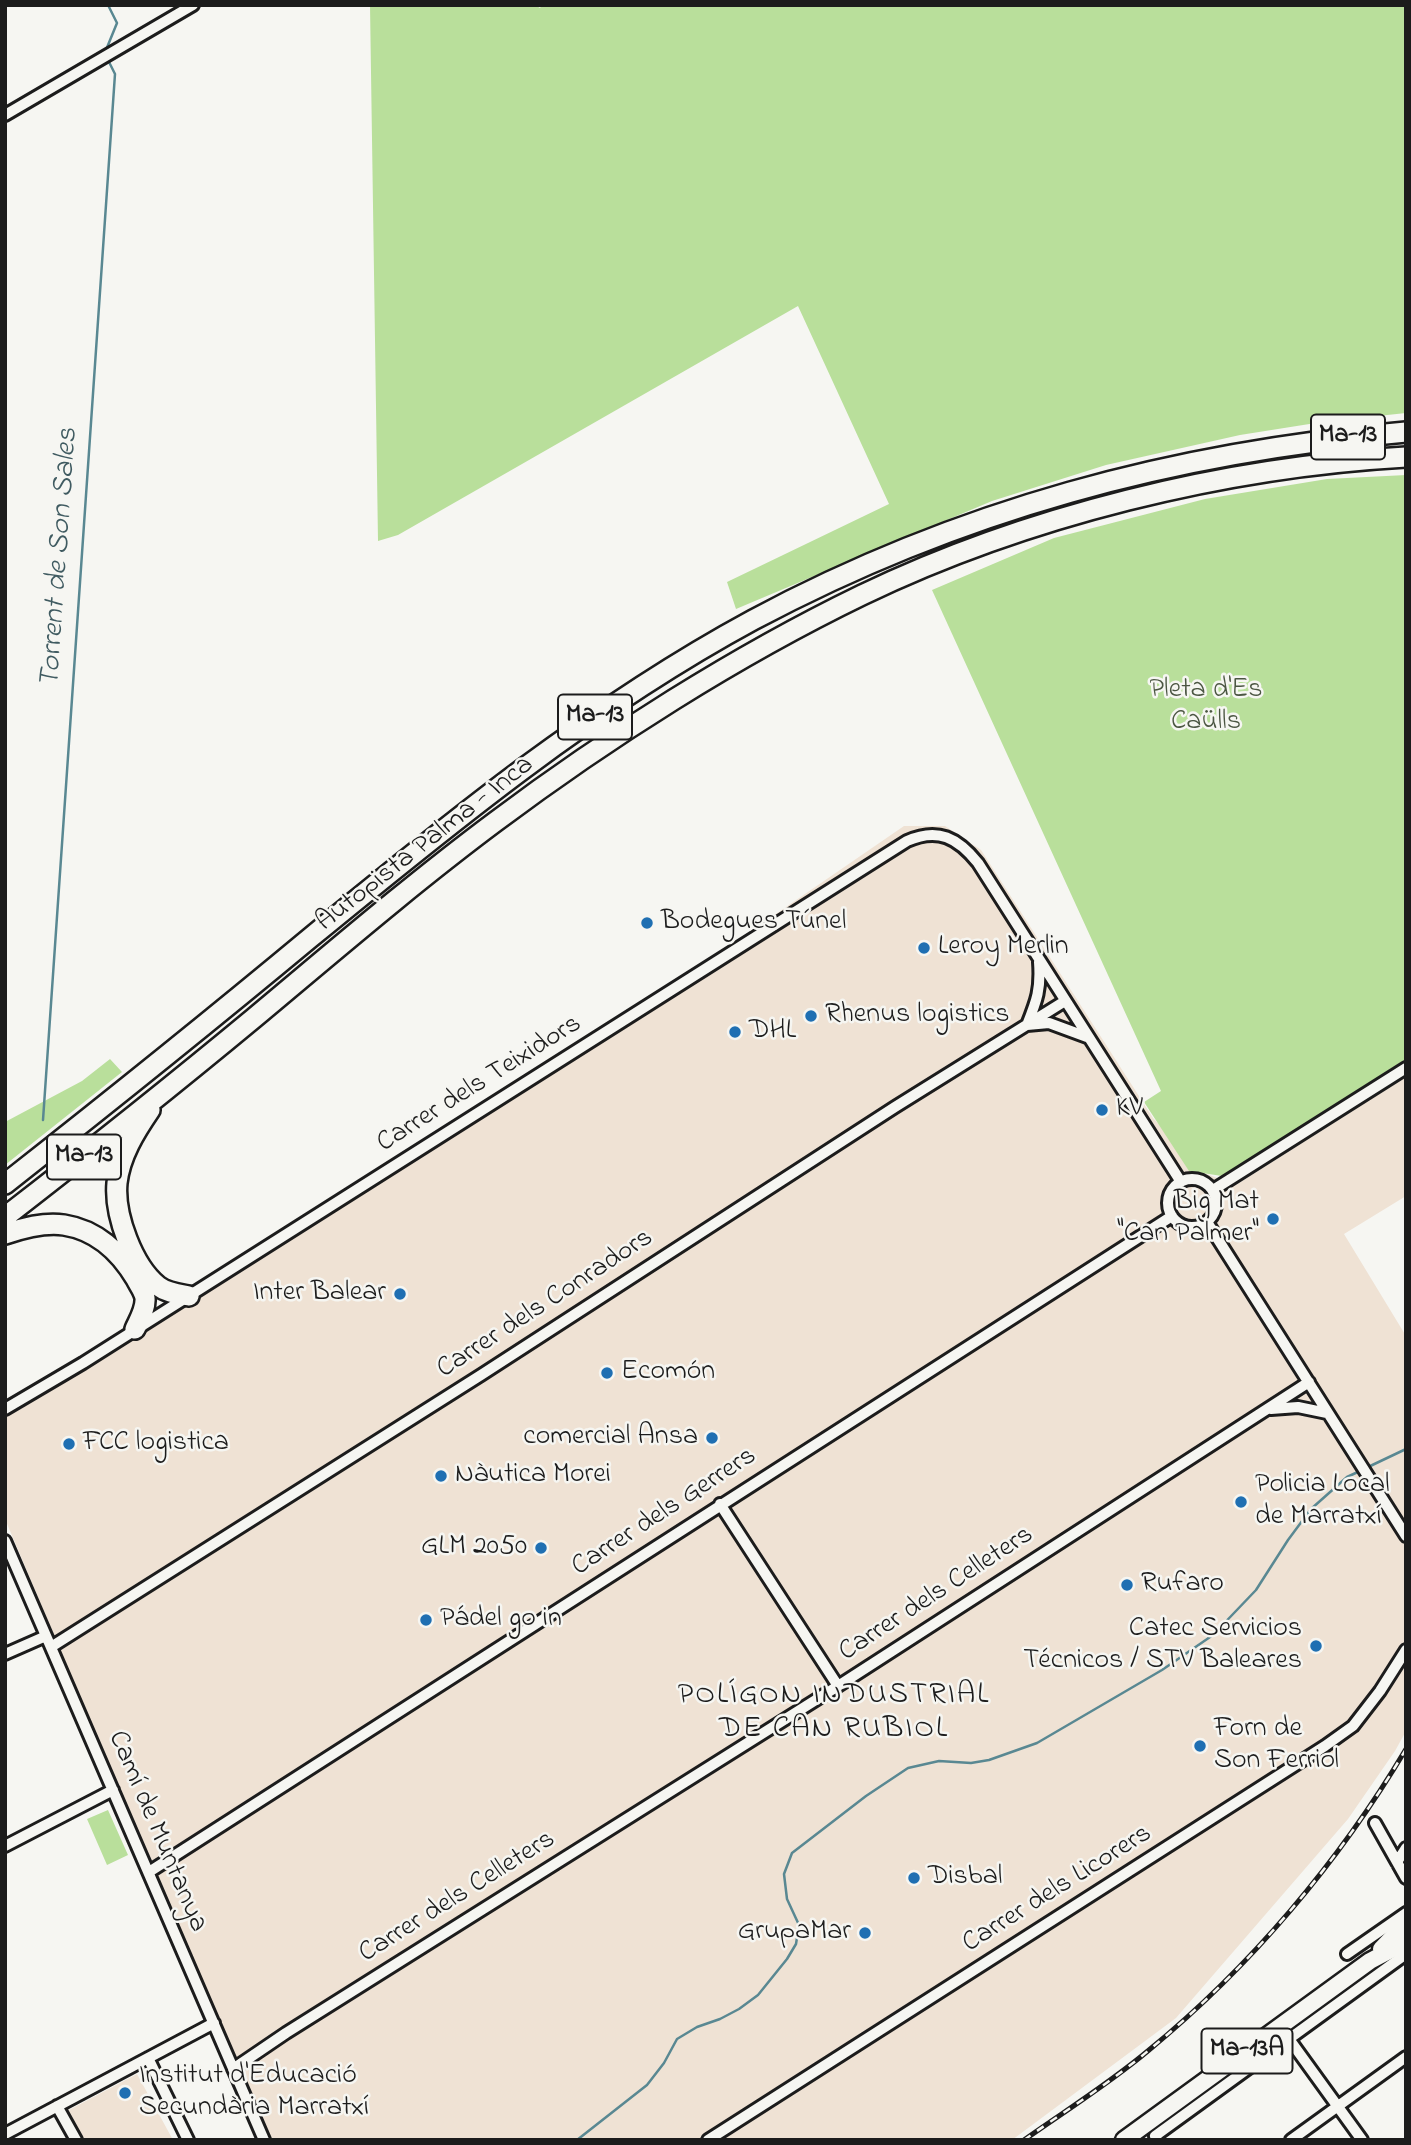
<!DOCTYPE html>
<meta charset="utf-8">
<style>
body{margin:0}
#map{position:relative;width:1411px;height:2145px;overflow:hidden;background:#f6f6f2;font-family:"Indie Flower",sans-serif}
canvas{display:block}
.frame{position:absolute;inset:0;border:7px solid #1c1c1c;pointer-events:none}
</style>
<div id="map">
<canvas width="1411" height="2145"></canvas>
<div class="frame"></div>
</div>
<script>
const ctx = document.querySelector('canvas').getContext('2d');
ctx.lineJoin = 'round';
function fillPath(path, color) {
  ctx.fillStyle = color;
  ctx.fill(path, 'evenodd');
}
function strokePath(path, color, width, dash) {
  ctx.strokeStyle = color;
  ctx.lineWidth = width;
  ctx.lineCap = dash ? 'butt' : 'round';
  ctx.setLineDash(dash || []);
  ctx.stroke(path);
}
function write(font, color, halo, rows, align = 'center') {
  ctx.font = font + ' "Indie Flower",sans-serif';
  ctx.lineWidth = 5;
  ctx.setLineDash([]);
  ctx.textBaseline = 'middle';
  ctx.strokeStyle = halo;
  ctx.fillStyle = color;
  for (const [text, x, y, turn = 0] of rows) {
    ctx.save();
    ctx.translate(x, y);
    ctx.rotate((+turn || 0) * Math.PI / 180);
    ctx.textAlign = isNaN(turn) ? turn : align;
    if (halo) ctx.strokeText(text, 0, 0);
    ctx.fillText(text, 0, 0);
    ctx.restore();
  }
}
fillPath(new Path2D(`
 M 904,826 L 945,826 L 981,850 L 1153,1118 L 1204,1173 L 1236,1185 L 1406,1077 L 1406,1196 L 1344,1234 L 1406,1336 L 1406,1731 L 1395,1751 L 1348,1819 L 1176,2018 L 1012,2140 L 267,2140 L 5,1519 L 5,1402 L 572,1054 Z
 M 137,2074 L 173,2140 L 82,2140 L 67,2111 Z`), '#efe2d4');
fillPath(new Path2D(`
 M 370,5 L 535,5 L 540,8 L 542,5 L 1406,5 L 1406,413 L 1322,422 L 1240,435 L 1106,465 L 992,501 L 736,609 L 727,582 L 889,504 L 798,306 L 398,535 L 378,541 Z
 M 1406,475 L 1406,1059 L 1222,1176 L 1189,1171 L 1144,1102 L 1161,1091 L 932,590 L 1054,538 L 1205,499 L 1327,479 Z
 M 110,1059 L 122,1072 L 5,1165 L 5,1122 L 82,1081 Z
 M 108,1810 L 128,1855 L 107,1865 L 87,1819 Z`), '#b9df9b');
strokePath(new Path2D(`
 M 106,50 L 117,23 L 108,5
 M 43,1120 L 115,74 L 108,60
 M 1366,1468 L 1406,1449
 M 577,2140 L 647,2085 L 664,2063 L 677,2039 L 697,2027 L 720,2019 L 739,2009 L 758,1995 L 787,1959 L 796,1944 L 799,1925 L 787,1899 L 784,1874 L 792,1853 L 866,1796 L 908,1768 L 939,1761 L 971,1763 L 989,1760 L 1037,1743 L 1162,1670 L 1213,1635 L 1256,1590 L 1288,1540 L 1311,1509 L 1347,1477 L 1360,1471`), '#598892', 2.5);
const street = new Path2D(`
 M 5,115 L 193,5
 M 1039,962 C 1041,989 1037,1000 1027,1025 L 1049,1023 L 1087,1037
 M1168 1203a24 24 0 1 1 48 0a24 24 0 1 1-48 0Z
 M 1213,1190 L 1406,1068
 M 1207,1222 L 1406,1536
 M 5,1409 L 83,1363 L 907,841 C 938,827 958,838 978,863 L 1181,1182
 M 1271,1409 L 1298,1407 L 1327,1413
 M 720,1504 L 838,1686
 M 5,1541 L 264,2140
 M 51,1647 L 481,1375 L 895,1107 L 1065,1001
 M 5,1654 L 46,1636
 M 1375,1823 L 1406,1878
 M 5,1846 L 113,1790
 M 1397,1862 L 1406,1848
 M 149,1872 L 1172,1216
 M 1347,1954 L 1406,1913
 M 1289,2039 L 1362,2140
 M 148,2058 L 188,2140
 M 233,2069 L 286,2033 L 838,1686 L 1309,1382
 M 57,2106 L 76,2140
 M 5,2134 L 214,2023
 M 708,2140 L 1325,1746 L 1353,1726 L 1380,1691 L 1406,1650
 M 1157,2140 L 1155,2136 L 1406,1954
 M 1291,2140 L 1406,2057`);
const primary = new Path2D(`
 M 1381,1949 L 1406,1923
 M 1124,2140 L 1370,1961 L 1406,1942`);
const highway = new Path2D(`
 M 150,1110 C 135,1132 120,1156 117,1183 C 114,1215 133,1266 158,1286 C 167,1293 178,1294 189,1296
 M 5,1184 C 108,1103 209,1022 310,938 C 450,823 592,707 753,620 C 959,510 1174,452 1406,432
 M 5,1217 C 89,1152 172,1086 254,1018 C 333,952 412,884 495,822 C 607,738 736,656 862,595 C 1026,516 1225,467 1406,457
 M 5,1234 C 23,1228 44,1222 64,1225 C 96,1230 120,1252 136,1279 C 139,1285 144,1291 145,1298 C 146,1309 139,1320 135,1329`);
strokePath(street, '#1c1c1c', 16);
strokePath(primary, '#1c1c1c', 21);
strokePath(highway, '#1c1c1c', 24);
strokePath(street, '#f6f6f2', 10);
strokePath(primary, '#f6f6f2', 16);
strokePath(highway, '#f6f6f2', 19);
const rail = new Path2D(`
 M 1024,2140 C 1065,2111 1110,2083 1149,2050 C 1250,1967 1339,1862 1406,1749`);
strokePath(rail, '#1c1c1c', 5);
strokePath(rail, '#f6f6f2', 2.5, [8]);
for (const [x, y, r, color] of [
 [647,923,7,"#1f6fb2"],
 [924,948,7,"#1f6fb2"],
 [811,1016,7,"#1f6fb2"],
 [735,1032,7,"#1f6fb2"],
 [1102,1110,7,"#1f6fb2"],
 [1273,1219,7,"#1f6fb2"],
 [400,1294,7,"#1f6fb2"],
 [607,1373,7,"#1f6fb2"],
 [712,1438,7,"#1f6fb2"],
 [69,1444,7,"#1f6fb2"],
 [441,1476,7,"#1f6fb2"],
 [1241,1502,7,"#1f6fb2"],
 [541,1548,7,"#1f6fb2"],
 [1127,1585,7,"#1f6fb2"],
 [426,1620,7,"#1f6fb2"],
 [1316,1646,7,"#1f6fb2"],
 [1200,1746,7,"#1f6fb2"],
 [914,1878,7,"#1f6fb2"],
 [865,1933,7,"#1f6fb2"],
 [125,2093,7,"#1f6fb2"]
]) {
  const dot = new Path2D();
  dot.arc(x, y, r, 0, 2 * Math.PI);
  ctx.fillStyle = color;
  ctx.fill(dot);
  strokePath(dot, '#f6f6f2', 2.5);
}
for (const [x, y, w] of [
 [1348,437,74],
 [595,717,74],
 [84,1157,74],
 [1247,2051,91]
]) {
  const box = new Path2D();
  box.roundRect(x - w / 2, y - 22.5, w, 45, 5);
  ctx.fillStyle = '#f6f6f2';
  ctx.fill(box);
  strokePath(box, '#1c1c1c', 2);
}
write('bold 26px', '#1c1c1c', null, [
 ["Ma-13",1348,437],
 ["Ma-13",595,717],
 ["Ma-13",84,1157],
 ["Ma-13A",1247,2051]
]);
write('28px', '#4b5642', '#f6f6f2', [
 ["Pleta d'Es",1206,691],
 ["Caülls",1206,723]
]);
write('28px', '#1c1c1c', '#f6f6f2', [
 ["Autopista Palma - Inca",426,845,-38],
 ["Carrer dels Teixidors",480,1085,-32],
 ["Carrer dels Conradors",546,1305,-33],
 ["Carrer dels Gerrers",665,1513,-33],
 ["Carrer dels Celleters",937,1595,-33],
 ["Camí de Muntanya",156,1832,67],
 ["Carrer dels Licorers",1058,1890,-32],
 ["Carrer dels Celleters",458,1898,-32]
]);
write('28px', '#1c1c1c', '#f6f6f2', [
 ["Bodegues Túnel",661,923],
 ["Leroy Merlin",938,948],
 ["Rhenus logistics",825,1016],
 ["DHL",749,1032],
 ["KV",1116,1110],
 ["Big Mat",1259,1203,"right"],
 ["\"Can Palmer\"",1259,1235,"right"],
 ["Inter Balear",386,1294,"right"],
 ["Ecomón",621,1373],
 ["comercial Ansa",698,1438,"right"],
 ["FCC logistica",83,1444],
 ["Nàutica Morei",455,1476],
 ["Policia Local",1255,1486],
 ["de Marratxí",1255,1518],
 ["GLM 2050",527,1548,"right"],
 ["Rufaro",1141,1585],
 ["Pádel go in",440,1620],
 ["Catec Servicios",1302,1630,"right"],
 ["Técnicos / STV Baleares",1302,1662,"right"],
 ["Forn de",1214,1730],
 ["Son Ferriol",1214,1762],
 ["Disbal",928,1878],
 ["GrupaMar",851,1933,"right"],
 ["Institut d'Educació",139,2077],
 ["Secundària Marratxí",139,2109]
], 'left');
write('italic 30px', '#405b61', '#f6f6f2', [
 ["Torrent de Son Sales",61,558,-86]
]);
ctx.letterSpacing = '2px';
write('30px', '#1c1c1c', '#f6f6f2', [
 ["POLÍGON INDUSTRIAL",834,1697],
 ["DE CAN RUBIOL",834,1731]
]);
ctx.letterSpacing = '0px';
</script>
